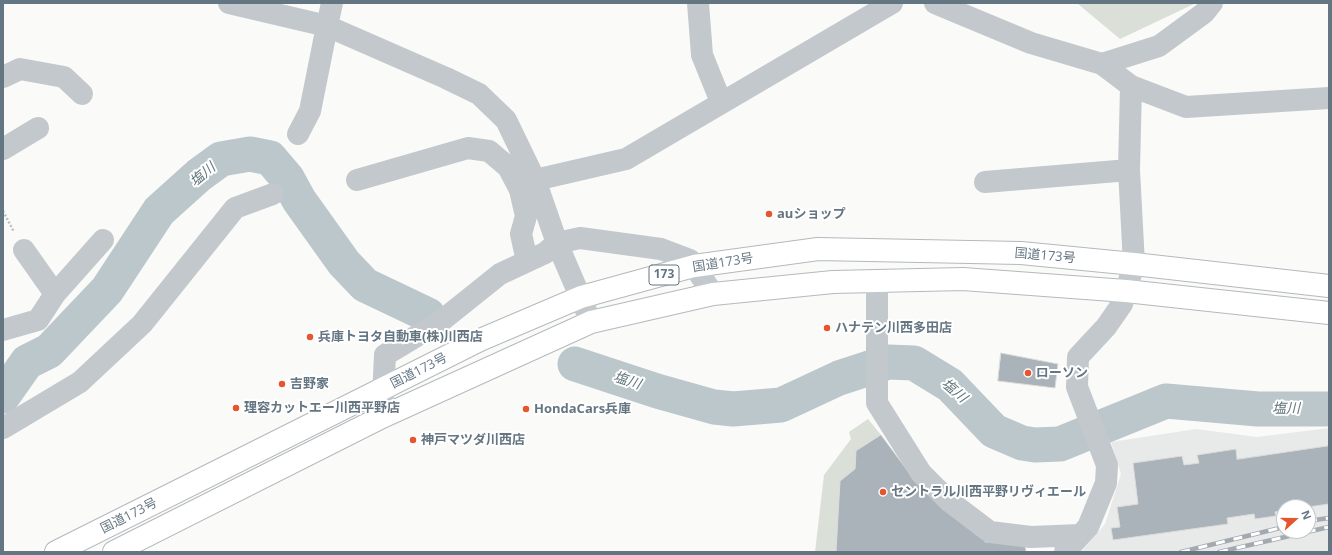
<!DOCTYPE html>
<meta charset="utf-8">
<style>
body{margin:0}
#map{position:relative;width:1332px;height:555px;overflow:hidden;background:#fafaf8;font-family:"Open Sans",sans-serif}
canvas{display:block}
.frame{position:absolute;inset:0;border:4px solid #657683;pointer-events:none}
.north{position:absolute;left:1276px;top:499px;width:40px;height:40px;box-sizing:border-box;background:#fff;border:1px solid #c1c8cd;border-radius:50%;rotate:69deg;font-size:11px;font-weight:700;line-height:16px;text-align:center;color:#657683}
.north::after{content:'';display:block;margin:auto;width:14px;height:18px;background:#e4572e;clip-path:polygon(50% 0,100% 100%,50% 72%,0 100%)}
</style>
<div id="map">
<canvas width="1332" height="555"></canvas>
<div class="frame"></div>
<div class="north">N</div>
</div>
<script>
const ctx = document.querySelector('canvas').getContext('2d');
ctx.lineJoin = 'round';
function fillPath(path, color) {
  ctx.fillStyle = color;
  ctx.fill(path, 'evenodd');
}
function strokePath(path, color, width, dash) {
  ctx.strokeStyle = color;
  ctx.lineWidth = width;
  ctx.lineCap = dash ? 'butt' : 'round';
  ctx.setLineDash(dash || []);
  ctx.stroke(path);
}
function write(font, color, halo, rows, align = 'center') {
  ctx.font = font + ' "Open Sans","Noto Sans JP",sans-serif';
  ctx.lineWidth = 4;
  ctx.setLineDash([]);
  ctx.textBaseline = 'middle';
  ctx.strokeStyle = halo;
  ctx.fillStyle = color;
  for (const [text, x, y, turn = 0] of rows) {
    ctx.save();
    ctx.translate(x, y);
    ctx.rotate((+turn || 0) * Math.PI / 180);
    ctx.textAlign = isNaN(turn) ? turn : align;
    if (halo) ctx.strokeText(text, 0, 0);
    ctx.fillText(text, 0, 0);
    ctx.restore();
  }
}
fillPath(new Path2D(`
 M 1329,428 L 1329,552 L 1081,552 L 1105,524 L 1121,474 L 1111,442 L 1196,429 L 1257,437 ZM 1284,507 L 1308,507 L 1308,531 L 1284,531 Z`), '#e8e9e9');
fillPath(new Path2D(`
 M 1077,3 L 1196,3 L 1120,39 Z
 M 868,419 L 881,435 L 857,451 L 855,469 L 836,552 L 815,552 L 824,475 L 851,439 L 849,432 Z`), '#dadfd7');
strokePath(new Path2D(`
 M 575,364 L 657,391 L 714,407 L 733,409 L 781,405 L 839,378 L 888,362 L 914,363 L 950,385 L 994,431 L 1022,443 L 1035,445 L 1060,444 L 1166,401 L 1258,409 L 1329,409
 M 3,396 L 27,362 L 49,351 L 107,290 L 159,211 L 199,175 L 221,159 L 250,154 L 270,158 L 287,178 L 299,200 L 344,263 L 365,285 L 428,315`), '#bbc7cb', 35);
const building = new Path2D(`
 M 1001,353 L 1058,364 L 1055,388 L 998,381 Z
 M 881,435 L 910,474 L 984,536 L 985,542 L 1025,543 L 1026,552 L 836,552 L 840,481 L 855,469 L 856,451 Z
 M 1329,446 L 1329,504 L 1308,507 L 1284,507 L 1284,510 L 1275,512 L 1276,516 L 1255,519 L 1254,514 L 1227,518 L 1228,524 L 1113,540 L 1111,528 L 1120,527 L 1117,507 L 1138,504 L 1133,463 L 1182,456 L 1184,465 L 1199,463 L 1197,455 L 1236,449 L 1237,459 Z`);
fillPath(building, '#aab3b9');
strokePath(building, '#dcdcda', 1);
const highway = new Path2D(`
 M 56,552 L 480,340 L 581,297 L 694,266 L 818,249 L 1021,253 L 1134,264 L 1329,286
 M 114,552 L 382,417 L 591,322 L 713,294 L 833,282 L 963,279 L 1126,291 L 1329,313`);
strokePath(highway, '#b4b9bd', 24);
strokePath(new Path2D(`
 M 3,211 L 14,232`), '#bbbfc2', 2.5, [2, 2]);
strokePath(new Path2D(`
 M 229,3 L 327,26 L 310,111 L 298,134
 M 332,3 L 327,26 L 446,78 L 479,94 L 506,120 L 535,180 L 557,243 L 591,322
 M 698,3 L 702,55 L 721,102
 M 935,3 L 1031,43 L 1102,64 L 1131,86 L 1186,107 L 1329,98
 M 1102,64 L 1159,46 L 1204,13 L 1212,3
 M 3,77 L 20,69 L 64,77 L 82,94
 M 3,149 L 38,128
 M 357,180 L 468,148 L 489,151 L 508,167 L 520,190 L 526,216 L 521,234 L 527,261
 M 535,180 L 626,159 L 892,3
 M 985,182 L 1129,170
 M 877,281 L 877,403 L 921,473 L 949,501 L 990,532 L 1031,537 L 1080,535
 M 55,294 L 103,240
 M 3,330 L 38,320 L 55,294 L 24,250
 M 382,417 L 385,355 L 440,322 L 500,274 L 545,253 L 557,243 L 580,238 L 661,249 L 690,260 L 713,294
 M 3,428 L 80,382 L 142,324 L 235,208 L 273,194
 M 1065,552 L 1088,527 L 1106,483 L 1107,465 L 1077,387 L 1078,357 L 1106,327 L 1122,304 L 1134,264 L 1129,170 L 1131,86`), '#c3c8cc', 22);
strokePath(highway, '#fff', 22);
const rail = new Path2D(`
 M 1308,521 L 1329,518
 M 1181,552 L 1284,527
 M 1219,552 L 1329,527`);
strokePath(rail, '#a2aab0', 4.5);
strokePath(rail, '#fff', 3, [9]);
for (const [x, y, r, color] of [
 [769,214,4,"#e4572e"],
 [827,328,4,"#e4572e"],
 [310,337,4,"#e4572e"],
 [1028,373,4,"#e4572e"],
 [282,384,4,"#e4572e"],
 [236,408,4,"#e4572e"],
 [526,409,4,"#e4572e"],
 [413,440,4,"#e4572e"],
 [883,492,4,"#e4572e"]
]) {
  const dot = new Path2D();
  dot.arc(x, y, r, 0, 2 * Math.PI);
  ctx.fillStyle = color;
  ctx.fill(dot);
  strokePath(dot, '#fff', 1.5);
}
for (const [x, y, w] of [
 [664,275,30]
]) {
  const box = new Path2D();
  box.roundRect(x - w / 2, y - 10, w, 20, 3);
  ctx.fillStyle = '#fff';
  ctx.fill(box);
  strokePath(box, '#657683', 1);
}
write('bold 12px', '#657683', null, [
 ["173",664,275]
]);
write('bold 13px', '#657683', '#fff', [
 ["auショップ",777,214],
 ["ハナテン川西多田店",835,328],
 ["兵庫トヨタ自動車(株)川西店",318,337],
 ["ローソン",1036,373],
 ["吉野家",290,384],
 ["理容カットエー川西平野店",244,408],
 ["HondaCars兵庫",534,409],
 ["神戸マツダ川西店",421,440],
 ["セントラル川西平野リヴィエール",891,492]
], 'left');
write('13px', '#657683', '#fff', [
 ["国道173号",1045,256,5],
 ["国道173号",723,263,-9],
 ["国道173号",419,371,-27],
 ["国道173号",129,516,-27]
]);
write('italic 14px', '#60757c', '#fff', [
 ["塩川",203,175,-40],
 ["塩川",627,381,18],
 ["塩川",954,391,41],
 ["塩川",1286,409]
]);
</script>
